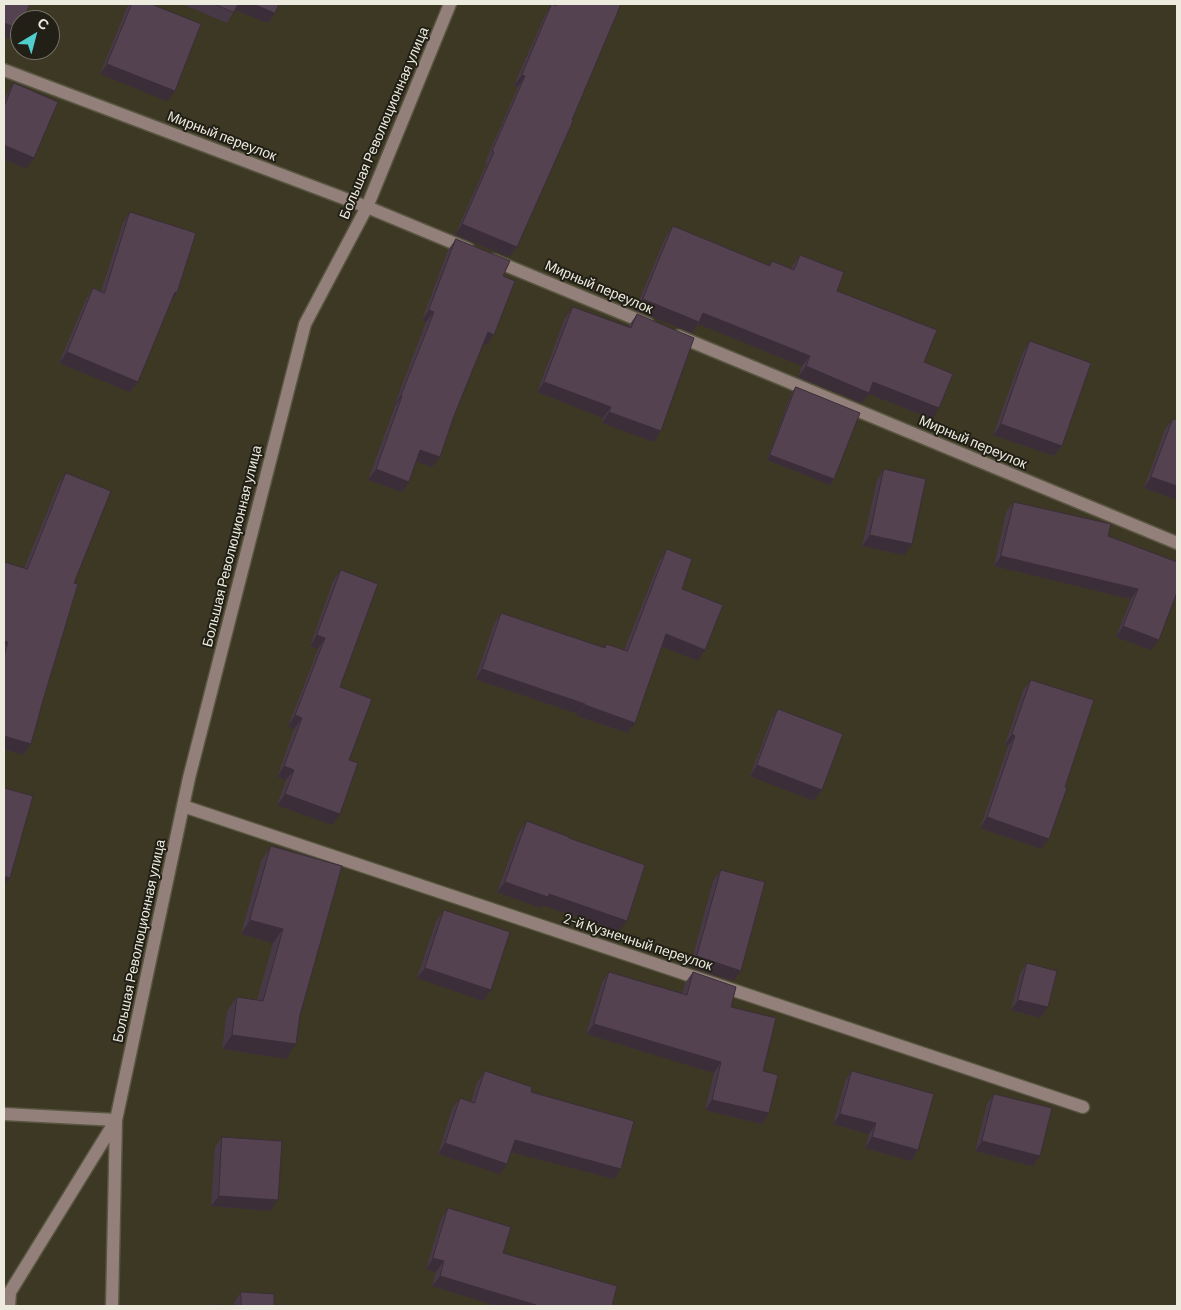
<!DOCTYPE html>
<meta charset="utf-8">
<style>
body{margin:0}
#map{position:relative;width:1181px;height:1310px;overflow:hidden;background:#3c3823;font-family:Barlow,sans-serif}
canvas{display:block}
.frame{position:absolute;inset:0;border:5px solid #edebde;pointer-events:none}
.north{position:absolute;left:10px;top:10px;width:50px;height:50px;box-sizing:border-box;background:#211f16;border:1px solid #737166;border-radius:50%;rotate:37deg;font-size:14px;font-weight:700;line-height:20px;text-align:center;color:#edebde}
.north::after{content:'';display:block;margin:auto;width:18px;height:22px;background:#52cdcd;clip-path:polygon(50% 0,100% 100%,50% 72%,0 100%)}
</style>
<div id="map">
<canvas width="1181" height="1310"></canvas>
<div class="frame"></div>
<div class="north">С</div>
</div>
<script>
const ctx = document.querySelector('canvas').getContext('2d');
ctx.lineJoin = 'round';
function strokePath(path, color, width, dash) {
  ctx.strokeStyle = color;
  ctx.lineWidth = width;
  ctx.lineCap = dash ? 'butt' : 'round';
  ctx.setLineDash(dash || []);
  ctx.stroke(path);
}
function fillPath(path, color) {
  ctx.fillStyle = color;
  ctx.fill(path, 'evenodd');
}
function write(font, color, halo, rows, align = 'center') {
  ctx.font = font + ' Barlow,sans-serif';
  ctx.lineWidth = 4;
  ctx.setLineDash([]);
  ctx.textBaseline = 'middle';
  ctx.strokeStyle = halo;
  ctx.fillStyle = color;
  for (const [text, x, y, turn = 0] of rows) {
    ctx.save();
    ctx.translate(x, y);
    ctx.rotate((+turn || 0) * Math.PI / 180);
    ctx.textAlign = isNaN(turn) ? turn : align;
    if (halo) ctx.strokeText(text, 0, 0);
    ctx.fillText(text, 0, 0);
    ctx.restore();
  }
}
const minor = new Path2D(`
 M 4,70 L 367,207 L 468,249
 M 493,260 L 648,324
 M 678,336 L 1177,543
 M 183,806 L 1083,1107
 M 4,1114 L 116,1120 L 10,1292 L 9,1306
 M 112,1306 L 116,1120 L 189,778 L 305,324 L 367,207 L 450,4`);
strokePath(minor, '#585541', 15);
strokePath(minor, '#93807b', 12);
fillPath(new Path2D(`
 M 130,4 L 151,4 L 167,101 L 100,74 L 127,7 Z
 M 182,4 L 279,4 L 268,23 L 235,10 L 227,23 Z
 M 552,4 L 621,4 L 517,247 L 509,257 L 455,235 L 487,163 L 485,162 L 518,87 L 514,85 L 545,15 Z
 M 14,83 L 26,169 L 4,159 L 4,100 L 7,94 Z
 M 130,212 L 171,302 L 138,382 L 130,392 L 59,363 L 86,299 L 93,288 L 101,291 L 123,223 Z
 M 673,226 L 769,265 L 772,261 L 791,269 L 793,265 L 800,255 L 837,291 L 924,362 L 932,419 L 869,394 L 862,403 L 798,377 L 802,366 L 698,324 L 692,333 L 635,310 L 666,236 Z
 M 456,239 L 503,276 L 494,335 L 487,345 L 483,344 L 454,416 L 440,457 L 432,467 L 416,461 L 402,492 L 368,480 L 395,406 L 394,406 L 426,322 L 422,320 L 448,250 Z
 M 573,307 L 628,327 L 637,314 L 661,431 L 654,442 L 602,423 L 603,418 L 537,392 L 565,318 Z
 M 1030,341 L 1062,446 L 1054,456 L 993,435 L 1023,352 Z
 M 796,387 L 830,485 L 767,460 L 792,392 Z
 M 1173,419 L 1177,500 L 1144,488 L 1165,429 Z
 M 884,469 L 904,555 L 862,546 L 877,480 Z
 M 66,473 L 74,583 L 31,744 L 23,755 L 4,749 L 4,562 L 24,568 L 59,483 Z
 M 1014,502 L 1108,536 L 1177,562 L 1151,650 L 1116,637 L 1131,599 L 994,566 L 1006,512 Z
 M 667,549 L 682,589 L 698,661 L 662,646 L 628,733 L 577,716 L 578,714 L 475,679 L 494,624 L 501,613 L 604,648 L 606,644 L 624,650 L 660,560 Z
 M 341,570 L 340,687 L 349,760 L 332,825 L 277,805 L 286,780 L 277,777 L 294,729 L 288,726 L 318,649 L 310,646 L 333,581 Z
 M 1031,680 L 1065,787 L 1041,849 L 980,828 L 1008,746 L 1005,745 L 1023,690 Z
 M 778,709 L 822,790 L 814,801 L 750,776 L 771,720 Z
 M 527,821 L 569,838 L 619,931 L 542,905 L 541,908 L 497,892 L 519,832 Z
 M 271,846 L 342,866 L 286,1059 L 222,1049 L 227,1011 L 237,997 L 257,1000 L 273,943 L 241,934 L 261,861 Z
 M 721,870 L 733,981 L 690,967 L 713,881 Z
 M 444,910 L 491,990 L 483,1001 L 417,978 L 436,921 Z
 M 1027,963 L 1040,1018 L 1011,1010 L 1020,974 Z
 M 609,972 L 682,994 L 685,983 L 693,972 L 731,1007 L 763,1071 L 769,1113 L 762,1124 L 705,1110 L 714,1073 L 586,1034 L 602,982 Z
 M 485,1071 L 614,1179 L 511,1152 L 500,1174 L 438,1154 L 452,1109 L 460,1098 L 471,1102 L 477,1082 Z
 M 852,1071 L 918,1150 L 911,1161 L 865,1148 L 869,1134 L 833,1124 L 845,1081 Z
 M 994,1094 L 1040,1156 L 1033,1166 L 975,1151 L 987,1104 Z
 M 222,1137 L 270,1211 L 211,1206 L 215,1147 Z
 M 448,1208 L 503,1253 L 612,1306 L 497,1306 L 432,1286 L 436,1272 L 426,1269 L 441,1219 Z
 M 241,1292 L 274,1306 L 215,1306 L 216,1305 L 234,1306 L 234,1303 Z`), '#483946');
fillPath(new Path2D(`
 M 236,4 L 254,4 L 275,13 L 268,23 L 233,9 Z
 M 4,23 L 19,29 L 12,40 L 4,36 Z
 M 107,64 L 175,91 L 167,101 L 100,74 Z
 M 522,75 L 525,76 L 518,87 L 514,85 Z
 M 4,145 L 34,158 L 26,169 L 4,159 Z
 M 462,224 L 517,247 L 509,257 L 455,235 Z
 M 175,292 L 177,293 L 170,303 Z
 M 643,299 L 703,313 L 810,356 L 802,366 L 698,324 L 692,333 L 635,310 Z
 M 429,310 L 434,312 L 426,322 L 422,320 Z
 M 488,332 L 494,335 L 487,345 L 480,343 Z
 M 67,352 L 138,382 L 130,392 L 59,363 Z
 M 806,366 L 873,382 L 939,408 L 932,419 L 869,394 L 862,403 L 798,377 Z
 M 544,382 L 611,407 L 603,418 L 537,392 Z
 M 401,395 L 402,396 L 395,406 L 394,406 Z
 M 609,412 L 661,431 L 654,442 L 602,423 Z
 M 1001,424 L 1062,446 L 1054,456 L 993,435 Z
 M 420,450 L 440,457 L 432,467 L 413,460 Z
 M 770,455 L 834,479 L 830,485 L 767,460 Z
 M 376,469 L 409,482 L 402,492 L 368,480 Z
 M 1151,477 L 1177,486 L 1177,500 L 1144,488 Z
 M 870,535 L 912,544 L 904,555 L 862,546 Z
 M 1001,556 L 1138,589 L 1131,599 L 994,566 Z
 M 1123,626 L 1159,640 L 1151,650 L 1116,637 Z
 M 666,634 L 705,650 L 698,661 L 658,645 Z
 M 317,635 L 325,638 L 318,649 L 310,646 Z
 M 4,641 L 8,642 L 4,648 Z
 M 482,669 L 585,704 L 578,714 L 475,679 Z
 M 585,705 L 635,723 L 628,733 L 577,716 Z
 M 295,715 L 302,718 L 294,729 L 288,726 Z
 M 1012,734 L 1015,736 L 1008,746 L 1005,745 Z
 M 4,736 L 31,744 L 23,755 L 4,749 Z
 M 757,765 L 822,790 L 814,801 L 750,776 Z
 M 284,766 L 294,770 L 286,780 L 277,777 Z
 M 285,794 L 340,814 L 332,825 L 277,805 Z
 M 987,817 L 1049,839 L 1041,849 L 980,828 Z
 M 4,876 L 10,878 L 4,888 Z
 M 505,882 L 549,894 L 627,921 L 619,931 L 542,905 L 541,908 L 497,892 Z
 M 250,920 L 283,929 L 273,943 L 241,934 Z
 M 697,956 L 741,971 L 733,981 L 690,967 Z
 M 425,968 L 491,990 L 483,1001 L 417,978 Z
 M 1018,1000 L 1048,1007 L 1040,1018 L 1011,1010 Z
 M 594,1024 L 721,1062 L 714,1073 L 586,1034 Z
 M 232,1035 L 296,1044 L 286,1059 L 222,1049 Z
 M 712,1100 L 769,1113 L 762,1124 L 705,1110 Z
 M 840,1114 L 876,1123 L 869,1134 L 833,1124 Z
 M 872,1137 L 918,1150 L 911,1161 L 865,1148 Z
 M 515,1140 L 621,1169 L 614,1179 L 507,1151 Z
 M 982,1141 L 1040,1156 L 1033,1166 L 975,1151 Z
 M 445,1143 L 507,1164 L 500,1174 L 438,1154 Z
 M 219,1196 L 278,1200 L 270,1211 L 211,1206 Z
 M 433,1258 L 444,1261 L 436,1272 L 426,1269 Z
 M 440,1276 L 536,1305 L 536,1306 L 497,1306 L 432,1286 Z`), '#3b2e39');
const building = new Path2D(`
 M 4,4 L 30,4 L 23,20 L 20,20 L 19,29 L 4,23 Z
 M 132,4 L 151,4 L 201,24 L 175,91 L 107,64 Z
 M 214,4 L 238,4 L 234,12 Z
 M 254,4 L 279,4 L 275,13 Z
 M 552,4 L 556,6 L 557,4 L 621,4 L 572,120 L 573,121 L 517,247 L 462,224 L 494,152 L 492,151 L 525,76 L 522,75 Z
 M 14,83 L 58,102 L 34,158 L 4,145 L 4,107 Z
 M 130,212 L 196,233 L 177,293 L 175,292 L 138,382 L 67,352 L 93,288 L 104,293 Z
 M 673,226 L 770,266 L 772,261 L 794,270 L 800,255 L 844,272 L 837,291 L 937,330 L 924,362 L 953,374 L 939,408 L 873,382 L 869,393 L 806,366 L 810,356 L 703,313 L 699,322 L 643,299 Z
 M 456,239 L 510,261 L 503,276 L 515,281 L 494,335 L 488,332 L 454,416 L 440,457 L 420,450 L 409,482 L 376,469 L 402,396 L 401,395 L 434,312 L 429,310 Z
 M 573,307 L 631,328 L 637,314 L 694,338 L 661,431 L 609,412 L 611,407 L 544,382 Z
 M 1030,341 L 1091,363 L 1062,446 L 1001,424 Z
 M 796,387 L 860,413 L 834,479 L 770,455 Z
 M 1173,419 L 1177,420 L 1177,486 L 1151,477 Z
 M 884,469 L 926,479 L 912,544 L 870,535 Z
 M 66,473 L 111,491 L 74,583 L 78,584 L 44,697 L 31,744 L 4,736 L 4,656 L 8,642 L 4,641 L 4,562 L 27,569 Z
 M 1014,502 L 1111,524 L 1108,536 L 1177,562 L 1177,592 L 1159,640 L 1123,626 L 1138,589 L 1001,556 Z
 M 667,549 L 692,559 L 682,589 L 723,605 L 705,650 L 666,634 L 635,723 L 585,705 L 585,704 L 482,669 L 501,613 L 605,648 L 606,644 L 627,651 Z
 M 341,570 L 378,584 L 340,687 L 372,699 L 349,760 L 358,763 L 340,814 L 285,794 L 294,770 L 284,766 L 302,718 L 295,715 L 325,638 L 317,635 Z
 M 1031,680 L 1094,700 L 1065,787 L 1067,788 L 1049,839 L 987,817 L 1015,736 L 1012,734 Z
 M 778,709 L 843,734 L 822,790 L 757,765 Z
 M 4,788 L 33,796 L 10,878 L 4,876 Z
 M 527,821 L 569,837 L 569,838 L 645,865 L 627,921 L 549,894 L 548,897 L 505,882 Z
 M 271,846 L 342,866 L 300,1015 L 296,1044 L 232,1035 L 237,997 L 263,1001 L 283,929 L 250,920 Z
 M 721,870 L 765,882 L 741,971 L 697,956 Z
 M 444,910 L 510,932 L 491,990 L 425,968 Z
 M 1027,963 L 1057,971 L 1048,1007 L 1018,1000 Z
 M 609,972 L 687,995 L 693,972 L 736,987 L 731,1007 L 776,1018 L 763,1071 L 778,1075 L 769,1113 L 712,1100 L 721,1062 L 594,1024 Z
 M 485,1071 L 532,1087 L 531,1092 L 634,1121 L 621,1169 L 515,1140 L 507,1164 L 445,1143 L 460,1098 L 474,1103 Z
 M 852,1071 L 934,1094 L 918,1150 L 872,1137 L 876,1123 L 840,1114 Z
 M 994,1094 L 1052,1108 L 1040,1156 L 982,1141 Z
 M 222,1137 L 282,1141 L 278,1200 L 219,1196 Z
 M 448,1208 L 511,1227 L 503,1253 L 617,1286 L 612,1306 L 536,1306 L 536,1305 L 440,1276 L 444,1261 L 433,1258 Z
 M 241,1292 L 274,1294 L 274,1306 L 216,1306 L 216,1305 L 241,1306 Z`);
fillPath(building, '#544251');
strokePath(building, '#3b2e39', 1);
write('14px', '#edebde', '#211f16', [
 ["Большая Революционная улица",384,123,-67],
 ["Мирный переулок",222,136,21],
 ["Мирный переулок",599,287,23],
 ["Мирный переулок",973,442,23],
 ["Большая Революционная улица",232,546,-76],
 ["Большая Революционная улица",139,941,-78],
 ["2-й Кузнечный переулок",638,942,18]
]);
</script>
